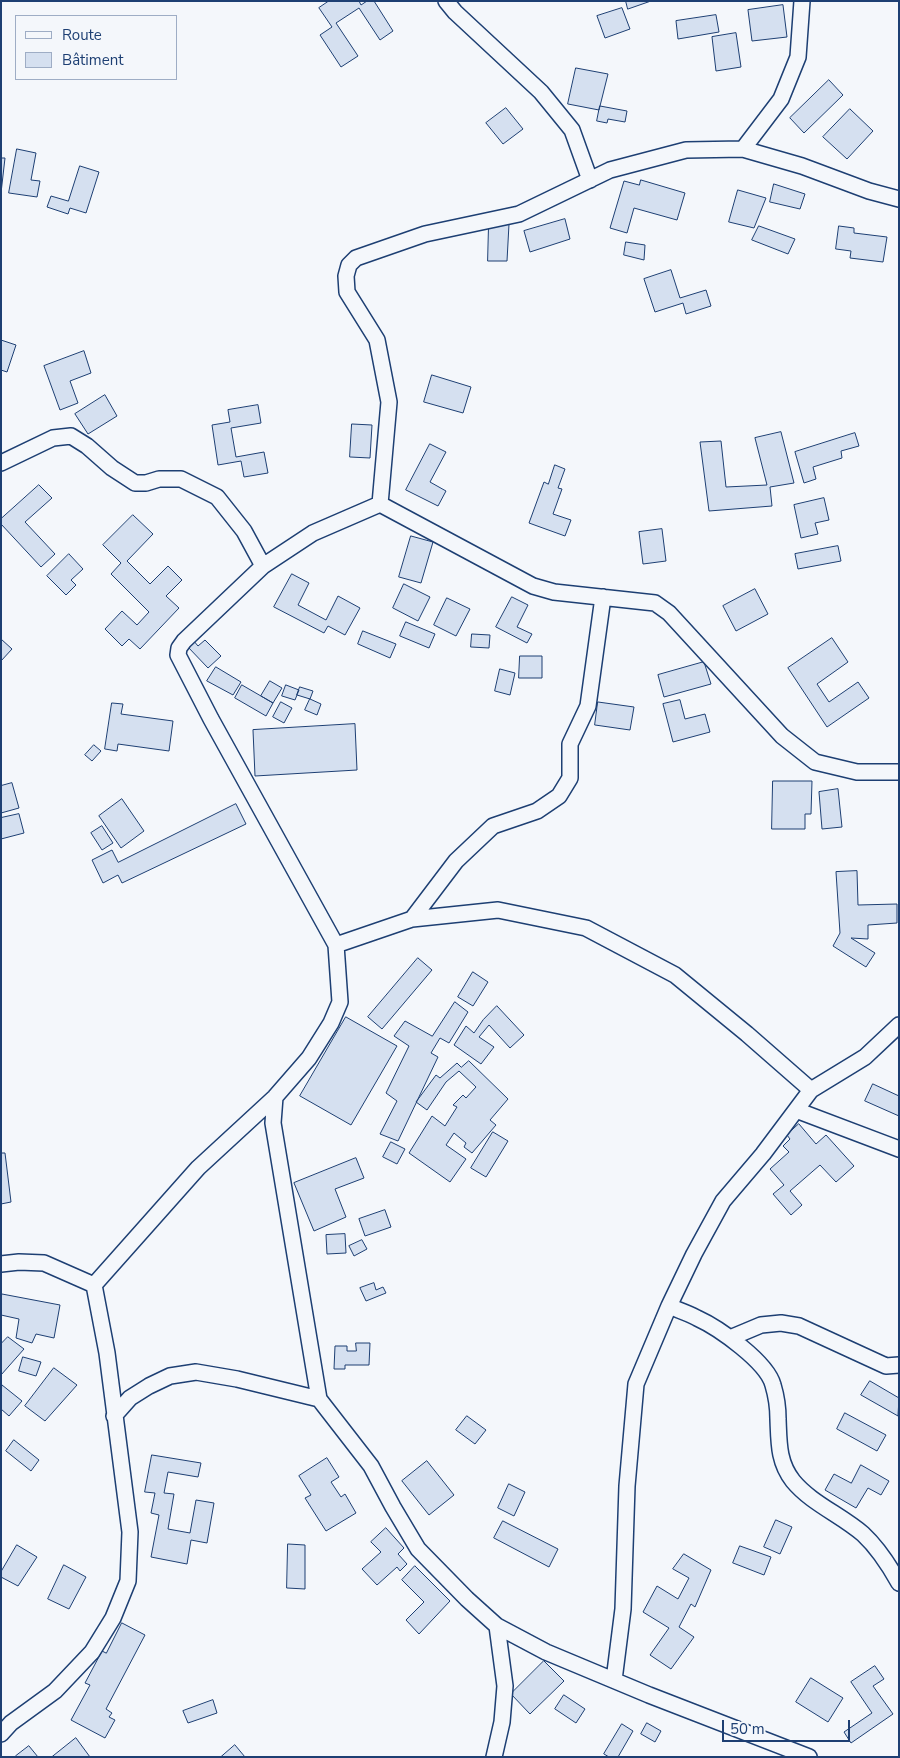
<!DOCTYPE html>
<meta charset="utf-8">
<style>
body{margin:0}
#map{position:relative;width:900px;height:1758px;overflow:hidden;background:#f4f7fb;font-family:"Nunito Sans",sans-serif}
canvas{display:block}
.frame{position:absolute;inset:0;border:2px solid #1d3f73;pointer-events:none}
.legend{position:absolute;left:15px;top:15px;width:162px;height:65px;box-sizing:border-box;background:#f4f7fb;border:1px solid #9eadc5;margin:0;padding:6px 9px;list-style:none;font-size:15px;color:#1d3f73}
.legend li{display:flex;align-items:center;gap:10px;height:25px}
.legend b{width:25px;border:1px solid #9eadc5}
.scale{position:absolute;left:722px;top:1720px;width:128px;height:22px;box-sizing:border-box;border:2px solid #1d3f73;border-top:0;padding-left:6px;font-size:15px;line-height:18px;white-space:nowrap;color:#1d3f73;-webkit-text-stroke:4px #f4f7fb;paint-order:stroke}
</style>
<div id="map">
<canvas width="900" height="1758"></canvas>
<div class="frame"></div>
<ul class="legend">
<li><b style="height:6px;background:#f4f7fb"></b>Route</li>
<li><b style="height:14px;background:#d5e0f0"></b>Bâtiment</li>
</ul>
<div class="scale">50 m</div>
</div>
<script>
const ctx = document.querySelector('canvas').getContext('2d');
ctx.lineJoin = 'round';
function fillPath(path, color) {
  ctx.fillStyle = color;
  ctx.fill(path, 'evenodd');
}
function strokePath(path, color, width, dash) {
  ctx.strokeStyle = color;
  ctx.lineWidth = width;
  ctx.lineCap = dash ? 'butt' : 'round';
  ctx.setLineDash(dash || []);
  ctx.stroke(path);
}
const building = new Path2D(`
 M 329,1 L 359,1 L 361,5 L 367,1 L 374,1 L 393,31 L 380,40 L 359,8 L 336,23 L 358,56 L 341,67 L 320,35 L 332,27 L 319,8 Z
 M 626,1 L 651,1 L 628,9 Z
 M 783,5 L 787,37 L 752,41 L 748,10 Z
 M 622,8 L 630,29 L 605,38 L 597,16 Z
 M 716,15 L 719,32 L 678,39 L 676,21 Z
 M 736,33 L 741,67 L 716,71 L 712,37 Z
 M 576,68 L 608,74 L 599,110 L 568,104 Z
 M 829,80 L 843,95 L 804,133 L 790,118 Z
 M 600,106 L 627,111 L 625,122 L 608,119 L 607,123 L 597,121 Z
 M 506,108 L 523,129 L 503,144 L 486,123 Z
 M 850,109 L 873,131 L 847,159 L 823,137 Z
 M 17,149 L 36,153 L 31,180 L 40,181 L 37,197 L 9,193 Z
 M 1,158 L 5,158 L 1,193 Z
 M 80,166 L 99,172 L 86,213 L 70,208 L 68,214 L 47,207 L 51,196 L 68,201 Z
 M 641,180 L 685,193 L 677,220 L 634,208 L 627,233 L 610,228 L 624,181 L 639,185 Z
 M 774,184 L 805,194 L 800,209 L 770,202 Z
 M 738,190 L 766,198 L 754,228 L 729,222 Z
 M 565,219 L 570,239 L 530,252 L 524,231 Z
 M 489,223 L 509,224 L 507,261 L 488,261 Z
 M 759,226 L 795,239 L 788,254 L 752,240 Z
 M 839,226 L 854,228 L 854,233 L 887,237 L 883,262 L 850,258 L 851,251 L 836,249 Z
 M 626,242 L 645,245 L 644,260 L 624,255 Z
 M 671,270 L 680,298 L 706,290 L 711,306 L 686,314 L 683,303 L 655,312 L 644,279 Z
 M 1,340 L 16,345 L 7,372 L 1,370 Z
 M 84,351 L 91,373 L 70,381 L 78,403 L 60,410 L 44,366 Z
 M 432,375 L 471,387 L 463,413 L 424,402 Z
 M 105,395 L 117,416 L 88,434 L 75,414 Z
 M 258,405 L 261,423 L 231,428 L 236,457 L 264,452 L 268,473 L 244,477 L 241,461 L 218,465 L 212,425 L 230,422 L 228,410 Z
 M 352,424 L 372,425 L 370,458 L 350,457 Z
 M 781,432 L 794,483 L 770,487 L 772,506 L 709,511 L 700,442 L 721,441 L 726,487 L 767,485 L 755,438 Z
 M 855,433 L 859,446 L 841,451 L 842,458 L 813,467 L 816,479 L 804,483 L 795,452 Z
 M 430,444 L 446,452 L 430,482 L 446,491 L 438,506 L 406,490 Z
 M 555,465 L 565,469 L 558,488 L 562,489 L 553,514 L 571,520 L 565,536 L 529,523 L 544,482 L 548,484 Z
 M 39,485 L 52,498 L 25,522 L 55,554 L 41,567 L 1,524 L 1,519 Z
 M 824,498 L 829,520 L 815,523 L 818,534 L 801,538 L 794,505 Z
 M 133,515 L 153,534 L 127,561 L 150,584 L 168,566 L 182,580 L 166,596 L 179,608 L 140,649 L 129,639 L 122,646 L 105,629 L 122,611 L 137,625 L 149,612 L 111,574 L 121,563 L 103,545 Z
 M 662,529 L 666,561 L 643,564 L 639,532 Z
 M 411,536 L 433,542 L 421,583 L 399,577 Z
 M 838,546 L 841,561 L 798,569 L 795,554 Z
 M 69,554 L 83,569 L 71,580 L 76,585 L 66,595 L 47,576 Z
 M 292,574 L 309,583 L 298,605 L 326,620 L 338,596 L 360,608 L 345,635 L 328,626 L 324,633 L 274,607 Z
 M 404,584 L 430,597 L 418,621 L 393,608 Z
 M 755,589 L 768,614 L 736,631 L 723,606 Z
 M 512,597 L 528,605 L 517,627 L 532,634 L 527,643 L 496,627 Z
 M 447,598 L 470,609 L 456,636 L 434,625 Z
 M 406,622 L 435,634 L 429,648 L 400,636 Z
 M 363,631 L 396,644 L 390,658 L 358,644 Z
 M 472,634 L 490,635 L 489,648 L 471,647 Z
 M 832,638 L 848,662 L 817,684 L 829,702 L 858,682 L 869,698 L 827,727 L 788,668 Z
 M 1,639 L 12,649 L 1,661 Z
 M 193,640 L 198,646 L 205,640 L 221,656 L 208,668 L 187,646 Z
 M 520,656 L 542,656 L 542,678 L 519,678 Z
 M 704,662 L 711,684 L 664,697 L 658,675 Z
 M 216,667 L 241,682 L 233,695 L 207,681 Z
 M 500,669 L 515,673 L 510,695 L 495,691 Z
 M 270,681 L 282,688 L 273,703 L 261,696 Z
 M 242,685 L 273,703 L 266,716 L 235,698 Z
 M 286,685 L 299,690 L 295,700 L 282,696 Z
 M 300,687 L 313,691 L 310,699 L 297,695 Z
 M 310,699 L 321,704 L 317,715 L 305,710 Z
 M 680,700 L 685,719 L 705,714 L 710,732 L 673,742 L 663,704 Z
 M 281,702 L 292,708 L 284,723 L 273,717 Z
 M 598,702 L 634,707 L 630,730 L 595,725 Z
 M 112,703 L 123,704 L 121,714 L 173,721 L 169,751 L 118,744 L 117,751 L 105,749 Z
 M 355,724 L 357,770 L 255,776 L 253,730 Z
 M 94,745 L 101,751 L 92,761 L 85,755 Z
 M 773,781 L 812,781 L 811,814 L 805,814 L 805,829 L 772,829 Z
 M 12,783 L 19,808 L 1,813 L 1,786 Z
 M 838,789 L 842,827 L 822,829 L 819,792 Z
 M 122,799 L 144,831 L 121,848 L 99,816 Z
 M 236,804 L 246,824 L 122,883 L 118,875 L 103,883 L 92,860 L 112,850 L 118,862 Z
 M 19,814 L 24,833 L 1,839 L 1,818 Z
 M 102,826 L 113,843 L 102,850 L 91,833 Z
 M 857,871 L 858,905 L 897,904 L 897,923 L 868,925 L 868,939 L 851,938 L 875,953 L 866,967 L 833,946 L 840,933 L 836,872 Z
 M 418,958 L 432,970 L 382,1029 L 368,1017 Z
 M 473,972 L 488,982 L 473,1006 L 458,997 Z
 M 455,1002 L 468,1012 L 449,1043 L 440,1038 L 431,1053 L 438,1057 L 398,1141 L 380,1134 L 397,1101 L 386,1093 L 409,1046 L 394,1036 L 405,1021 L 432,1036 Z
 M 497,1006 L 524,1035 L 510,1048 L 489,1025 L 479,1037 L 494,1047 L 481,1064 L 454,1045 L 466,1026 L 474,1033 L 483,1020 Z
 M 346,1017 L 397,1046 L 351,1125 L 300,1096 Z
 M 469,1061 L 508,1099 L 490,1120 L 496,1125 L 472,1153 L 464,1147 L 466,1143 L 454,1133 L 446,1145 L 466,1159 L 450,1182 L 409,1153 L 432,1116 L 445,1126 L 457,1107 L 453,1105 L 463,1095 L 466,1098 L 476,1087 L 459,1071 L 446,1082 L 427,1110 L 416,1102 L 436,1075 L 440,1078 L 457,1063 L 461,1067 Z
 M 873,1084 L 899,1096 L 899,1116 L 865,1101 Z
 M 799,1124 L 816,1144 L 826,1135 L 854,1166 L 836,1182 L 820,1165 L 790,1191 L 802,1205 L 791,1215 L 773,1194 L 784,1185 L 770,1169 L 789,1152 L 783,1146 L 790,1139 L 787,1135 Z
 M 493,1132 L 508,1141 L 486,1177 L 471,1168 Z
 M 391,1142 L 405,1149 L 397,1164 L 383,1157 Z
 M 1,1153 L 5,1153 L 11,1202 L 1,1204 Z
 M 356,1158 L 364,1178 L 335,1189 L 346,1217 L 314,1231 L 294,1183 Z
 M 385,1210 L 391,1227 L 365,1236 L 359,1219 Z
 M 345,1234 L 346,1253 L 327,1254 L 326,1235 Z
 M 362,1240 L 367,1249 L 354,1256 L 349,1246 Z
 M 374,1283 L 376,1290 L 383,1287 L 386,1293 L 366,1301 L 360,1288 Z
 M 2,1294 L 60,1305 L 54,1338 L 36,1334 L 32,1343 L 16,1338 L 19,1319 L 1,1315 Z
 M 8,1337 L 24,1349 L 1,1375 L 1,1344 Z
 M 356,1343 L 370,1343 L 369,1365 L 345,1365 L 345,1369 L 334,1369 L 335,1346 L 347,1346 L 347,1351 L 356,1351 Z
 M 23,1357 L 41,1362 L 36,1376 L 19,1371 Z
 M 54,1368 L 77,1385 L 45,1421 L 25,1406 Z
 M 870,1381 L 899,1398 L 898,1416 L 861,1395 Z
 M 2,1385 L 22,1401 L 9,1416 L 1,1409 Z
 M 845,1413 L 886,1435 L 877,1451 L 837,1429 Z
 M 467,1416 L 486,1430 L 475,1444 L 456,1430 Z
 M 14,1440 L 39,1460 L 31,1471 L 6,1451 Z
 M 152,1455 L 201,1463 L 198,1477 L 168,1472 L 164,1493 L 174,1494 L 168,1529 L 190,1533 L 196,1500 L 214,1503 L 207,1543 L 191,1540 L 187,1564 L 151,1557 L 159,1515 L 151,1513 L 155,1493 L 145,1492 Z
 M 327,1458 L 339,1477 L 331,1482 L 341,1497 L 345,1494 L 356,1513 L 326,1531 L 305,1498 L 311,1495 L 299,1476 Z
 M 427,1461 L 454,1495 L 429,1515 L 402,1481 Z
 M 861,1465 L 889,1481 L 881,1495 L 868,1488 L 856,1508 L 825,1490 L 834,1474 L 851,1483 Z
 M 509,1484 L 525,1492 L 514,1516 L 498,1508 Z
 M 776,1520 L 792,1527 L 780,1554 L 764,1547 Z
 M 503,1521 L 558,1549 L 549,1567 L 494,1538 Z
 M 386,1528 L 404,1548 L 398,1554 L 407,1564 L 400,1571 L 397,1567 L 377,1585 L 362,1569 L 381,1552 L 371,1542 Z
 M 288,1544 L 305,1545 L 305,1589 L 287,1588 Z
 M 17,1545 L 37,1557 L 18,1586 L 1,1577 L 1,1572 Z
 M 740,1546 L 771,1557 L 764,1575 L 733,1563 Z
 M 684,1554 L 711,1570 L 695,1607 L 691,1604 L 679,1627 L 694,1637 L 671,1669 L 650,1655 L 669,1628 L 643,1612 L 657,1586 L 678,1599 L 689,1578 L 673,1569 Z
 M 64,1565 L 86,1577 L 69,1609 L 48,1599 Z
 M 415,1566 L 450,1601 L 419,1634 L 406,1620 L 424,1602 L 402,1580 Z
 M 122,1623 L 145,1635 L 106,1709 L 112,1713 L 109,1717 L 115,1720 L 105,1738 L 71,1720 L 90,1685 L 85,1683 L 102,1651 L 106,1653 Z
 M 544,1661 L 564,1681 L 530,1714 L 511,1694 Z
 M 875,1666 L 884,1679 L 873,1686 L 893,1714 L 851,1743 L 844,1732 L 872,1713 L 851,1682 Z
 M 811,1678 L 843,1698 L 828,1722 L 796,1702 Z
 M 564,1695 L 585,1709 L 576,1723 L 555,1709 Z
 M 213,1700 L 217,1713 L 188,1723 L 183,1711 Z
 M 647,1723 L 661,1731 L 655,1742 L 641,1734 Z
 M 622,1724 L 633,1731 L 618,1757 L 609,1757 L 604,1754 Z
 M 76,1738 L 90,1757 L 52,1757 Z
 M 235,1745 L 245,1757 L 221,1757 Z
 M 29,1746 L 38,1757 L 17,1757 L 16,1756 Z`);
fillPath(building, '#d5e0f0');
strokePath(building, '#1d3f73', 1);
const street = new Path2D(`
 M 446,1 L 455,12 L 541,92 L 572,130 L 590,180
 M 743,149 L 802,166 L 869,191 L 899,199
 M 1,463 L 53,438 L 71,436 L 87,446 L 112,468 L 135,483 L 146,483 L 159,479 L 181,479 L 217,497 L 244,531 L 263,566
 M 380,504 L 533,586 L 554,592 L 655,603 L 669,613 L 782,736 L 815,762 L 857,772 L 899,772
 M 412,919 L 456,861 L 493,826 L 537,811 L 559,796 L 570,778 L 570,744 L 588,706 L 603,597
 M 336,945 L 412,919 L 498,910 L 586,928 L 675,975 L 747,1034 L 811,1090 L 865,1057 L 899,1025
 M 275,1097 L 273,1123 L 319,1399
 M 796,1110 L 899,1149
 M 1,1264 L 19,1262 L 44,1263 L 94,1285
 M 669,1306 C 678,1310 688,1313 697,1318 C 719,1328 767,1362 773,1385 C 776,1395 778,1409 778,1419 C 779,1442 778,1462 793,1481 C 811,1503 841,1515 863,1534 C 878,1548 889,1565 899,1583
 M 730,1338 L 761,1325 L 781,1323 L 799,1326 L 886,1366 L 899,1365
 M 114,1416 L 130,1398 L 149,1386 L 170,1376 L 196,1372 L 237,1379 L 319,1399 L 371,1466 L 393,1507 L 418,1549 L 467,1599 L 497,1626 L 546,1652 L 649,1695 L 809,1757
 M 614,1680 L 623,1609 L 627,1486 L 636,1384 L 669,1306 L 694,1254 L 723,1201 L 763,1154 L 811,1090
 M 1,1734 L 11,1723 L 55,1691 L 92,1652 L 113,1618 L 128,1581 L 130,1532 L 107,1353 L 94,1285 L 198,1168 L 275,1097 L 309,1058 L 331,1023 L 340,1002 L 336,945 L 211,719 L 178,655 L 179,648 L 184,641 L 263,566 L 313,533 L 380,504 L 389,402 L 377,340 L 347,292 L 346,276 L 349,265 L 356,258 L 425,234 L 519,214 L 610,170 L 686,150 L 743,149 L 781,99 L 798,57 L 802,1
 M 494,1757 L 502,1722 L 505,1686 L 497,1626`);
strokePath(street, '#1d3f73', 18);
strokePath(street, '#f4f7fb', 15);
</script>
